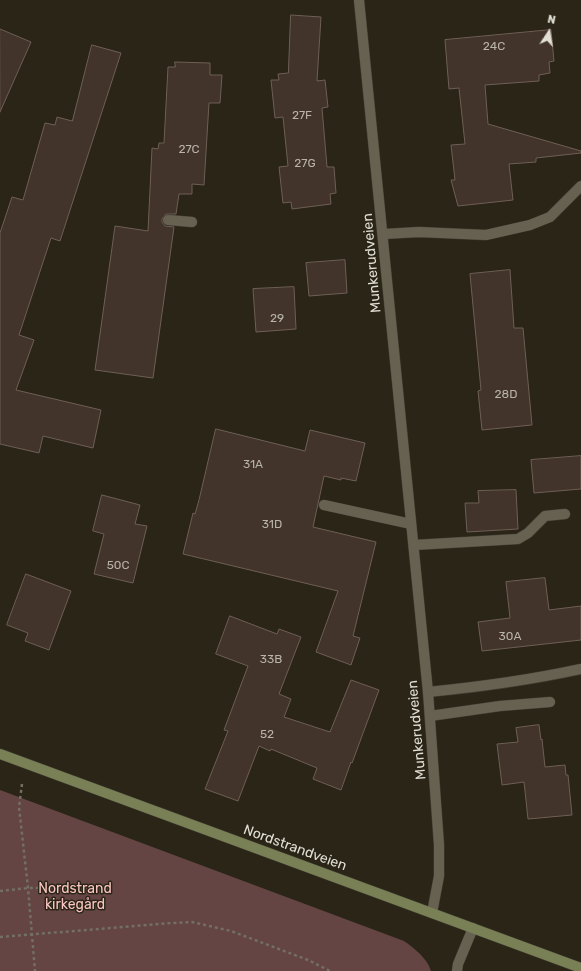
<!DOCTYPE html>
<meta charset="utf-8">
<style>
body{margin:0}
#map{position:relative;width:581px;height:971px;overflow:hidden;background:#2a2517;font-family:Rubik,sans-serif}
canvas{display:block}
.north{position:absolute;left:529px;top:12px;width:40px;height:40px;-webkit-text-stroke:3px #2a2517;paint-order:stroke;rotate:12deg;font-size:11px;font-weight:700;line-height:16px;text-align:center;color:#e1ded4}
.north::after{content:'';display:block;margin:auto;width:14px;height:18px;background:#e1ded4;clip-path:polygon(50% 0,100% 100%,50% 72%,0 100%)}
</style>
<div id="map">
<canvas width="581" height="971"></canvas>
<div class="north">N</div>
</div>
<script>
const ctx = document.querySelector('canvas').getContext('2d');
ctx.lineJoin = 'round';
function fillPath(path, color) {
  ctx.fillStyle = color;
  ctx.fill(path, 'evenodd');
}
function strokePath(path, color, width, dash) {
  ctx.strokeStyle = color;
  ctx.lineWidth = width;
  ctx.lineCap = dash ? 'butt' : 'round';
  ctx.setLineDash(dash || []);
  ctx.stroke(path);
}
function write(font, color, halo, rows, align = 'center') {
  ctx.font = font + ' Rubik,sans-serif';
  ctx.lineWidth = 3;
  ctx.setLineDash([]);
  ctx.textBaseline = 'middle';
  ctx.strokeStyle = halo;
  ctx.fillStyle = color;
  for (const [text, x, y, turn = 0] of rows) {
    ctx.save();
    ctx.translate(x, y);
    ctx.rotate((+turn || 0) * Math.PI / 180);
    ctx.textAlign = isNaN(turn) ? turn : align;
    if (halo) ctx.strokeText(text, 0, 0);
    ctx.fillText(text, 0, 0);
    ctx.restore();
  }
}
fillPath(new Path2D(`
 M 0,790 L 404,941 C 414,948 427,958 431,971 L 0,971 Z`), '#644543');
const building = new Path2D(`
 M 291,15 L 321,17 L 317,81 L 325,80 L 328,107 L 322,108 L 327,167 L 334,167 L 336,193 L 330,194 L 331,204 L 292,209 L 291,202 L 283,203 L 279,167 L 288,166 L 283,117 L 275,118 L 271,80 L 279,80 L 278,74 L 288,73 Z
 M 0,29 L 31,42 L 0,112 Z
 M 551,30 L 554,61 L 549,62 L 550,73 L 539,75 L 539,81 L 485,85 L 488,124 L 581,151 L 581,153 L 536,158 L 536,162 L 509,164 L 513,200 L 458,206 L 451,180 L 455,180 L 451,145 L 465,144 L 459,88 L 449,89 L 445,40 Z
 M 92,45 L 121,53 L 60,241 L 51,238 L 19,335 L 34,340 L 16,390 L 101,410 L 93,448 L 43,436 L 39,453 L 0,444 L 0,233 L 12,197 L 23,200 L 45,123 L 55,125 L 57,117 L 72,121 Z
 M 175,62 L 210,63 L 210,75 L 222,75 L 220,103 L 209,103 L 204,185 L 192,184 L 192,194 L 179,194 L 176,214 L 166,214 L 162,219 L 162,222 L 165,226 L 174,227 L 153,378 L 95,370 L 115,226 L 148,231 L 152,148 L 158,149 L 159,143 L 164,143 L 168,67 L 175,67 Z
 M 345,260 L 347,293 L 309,296 L 306,263 Z
 M 510,270 L 514,328 L 523,328 L 532,425 L 482,430 L 478,391 L 481,390 L 470,274 Z
 M 294,287 L 296,329 L 256,332 L 253,289 Z
 M 216,429 L 305,451 L 310,430 L 365,443 L 356,481 L 341,478 L 341,480 L 324,476 L 313,527 L 376,542 L 353,636 L 360,638 L 351,665 L 316,652 L 338,591 L 183,554 L 193,513 L 195,514 L 199,500 Z
 M 581,456 L 581,489 L 534,493 L 531,460 Z
 M 516,490 L 518,529 L 467,532 L 465,503 L 479,503 L 478,491 Z
 M 102,495 L 140,505 L 135,524 L 147,526 L 133,583 L 94,574 L 104,534 L 93,531 Z
 M 26,574 L 71,591 L 49,650 L 25,641 L 28,633 L 7,625 Z
 M 545,578 L 549,610 L 581,606 L 581,640 L 482,651 L 478,622 L 510,618 L 506,582 Z
 M 230,616 L 277,634 L 279,629 L 301,637 L 279,694 L 291,699 L 284,717 L 330,732 L 351,680 L 379,690 L 352,763 L 351,762 L 341,790 L 313,779 L 317,768 L 271,749 L 270,751 L 259,746 L 238,801 L 205,789 L 228,731 L 224,730 L 248,666 L 216,654 Z
 M 539,725 L 541,740 L 542,739 L 545,767 L 565,765 L 566,775 L 568,775 L 572,815 L 528,819 L 524,782 L 502,785 L 497,744 L 518,742 L 516,728 Z`);
fillPath(building, '#42342a');
strokePath(building, '#6f5f55', 1);
const service = new Path2D(`
 M 168,220 L 192,222
 M 384,234 L 419,232 L 486,235 L 530,225 L 550,217 L 581,186
 M 324,505 L 411,524
 M 414,545 L 518,539 L 528,533 L 545,516 L 565,514
 M 428,692 C 480,687 530,680 581,669
 M 430,716 L 500,706 L 550,702`);
const minor = new Path2D(`
 M 359,0 L 428,692 L 439,845 L 439,876 L 432,913
 M 457,971 L 458,964 L 473,928`);
const secondary = new Path2D(`
 M 0,754 L 581,968`);
strokePath(service, '#444035', 11);
strokePath(minor, '#444035', 11);
strokePath(secondary, '#444035', 11);
strokePath(new Path2D(`
 M 22,784 L 19,807 L 28,888 L 35,971
 M 0,891 L 28,888 L 94,887
 M 0,937 L 172,923 L 192,922 L 231,931 L 308,960 L 330,971`), '#736f63', 2.5, [3, 3]);
strokePath(service, '#676151', 10);
strokePath(minor, '#676151', 10);
strokePath(secondary, '#798056', 10);
write('12px', '#b9b4aa', null, [
 ["24C",494,47],
 ["27F",302,116],
 ["27C",189,150],
 ["27G",305,164],
 ["29",277,319],
 ["28D",506,395],
 ["31A",253,465],
 ["31D",272,525],
 ["50C",118,566],
 ["30A",510,637],
 ["33B",271,660],
 ["52",267,735]
]);
write('14px', '#e1ded4', '#2a2517', [
 ["Munkerudveien",372,263,-95],
 ["Munkerudveien",417,730,-95],
 ["Nordstrandveien",295,848,20]
]);
write('14px', '#fac5c2', '#2a2517', [
 ["Nordstrand",75,889],
 ["kirkegård",75,905]
]);
</script>
